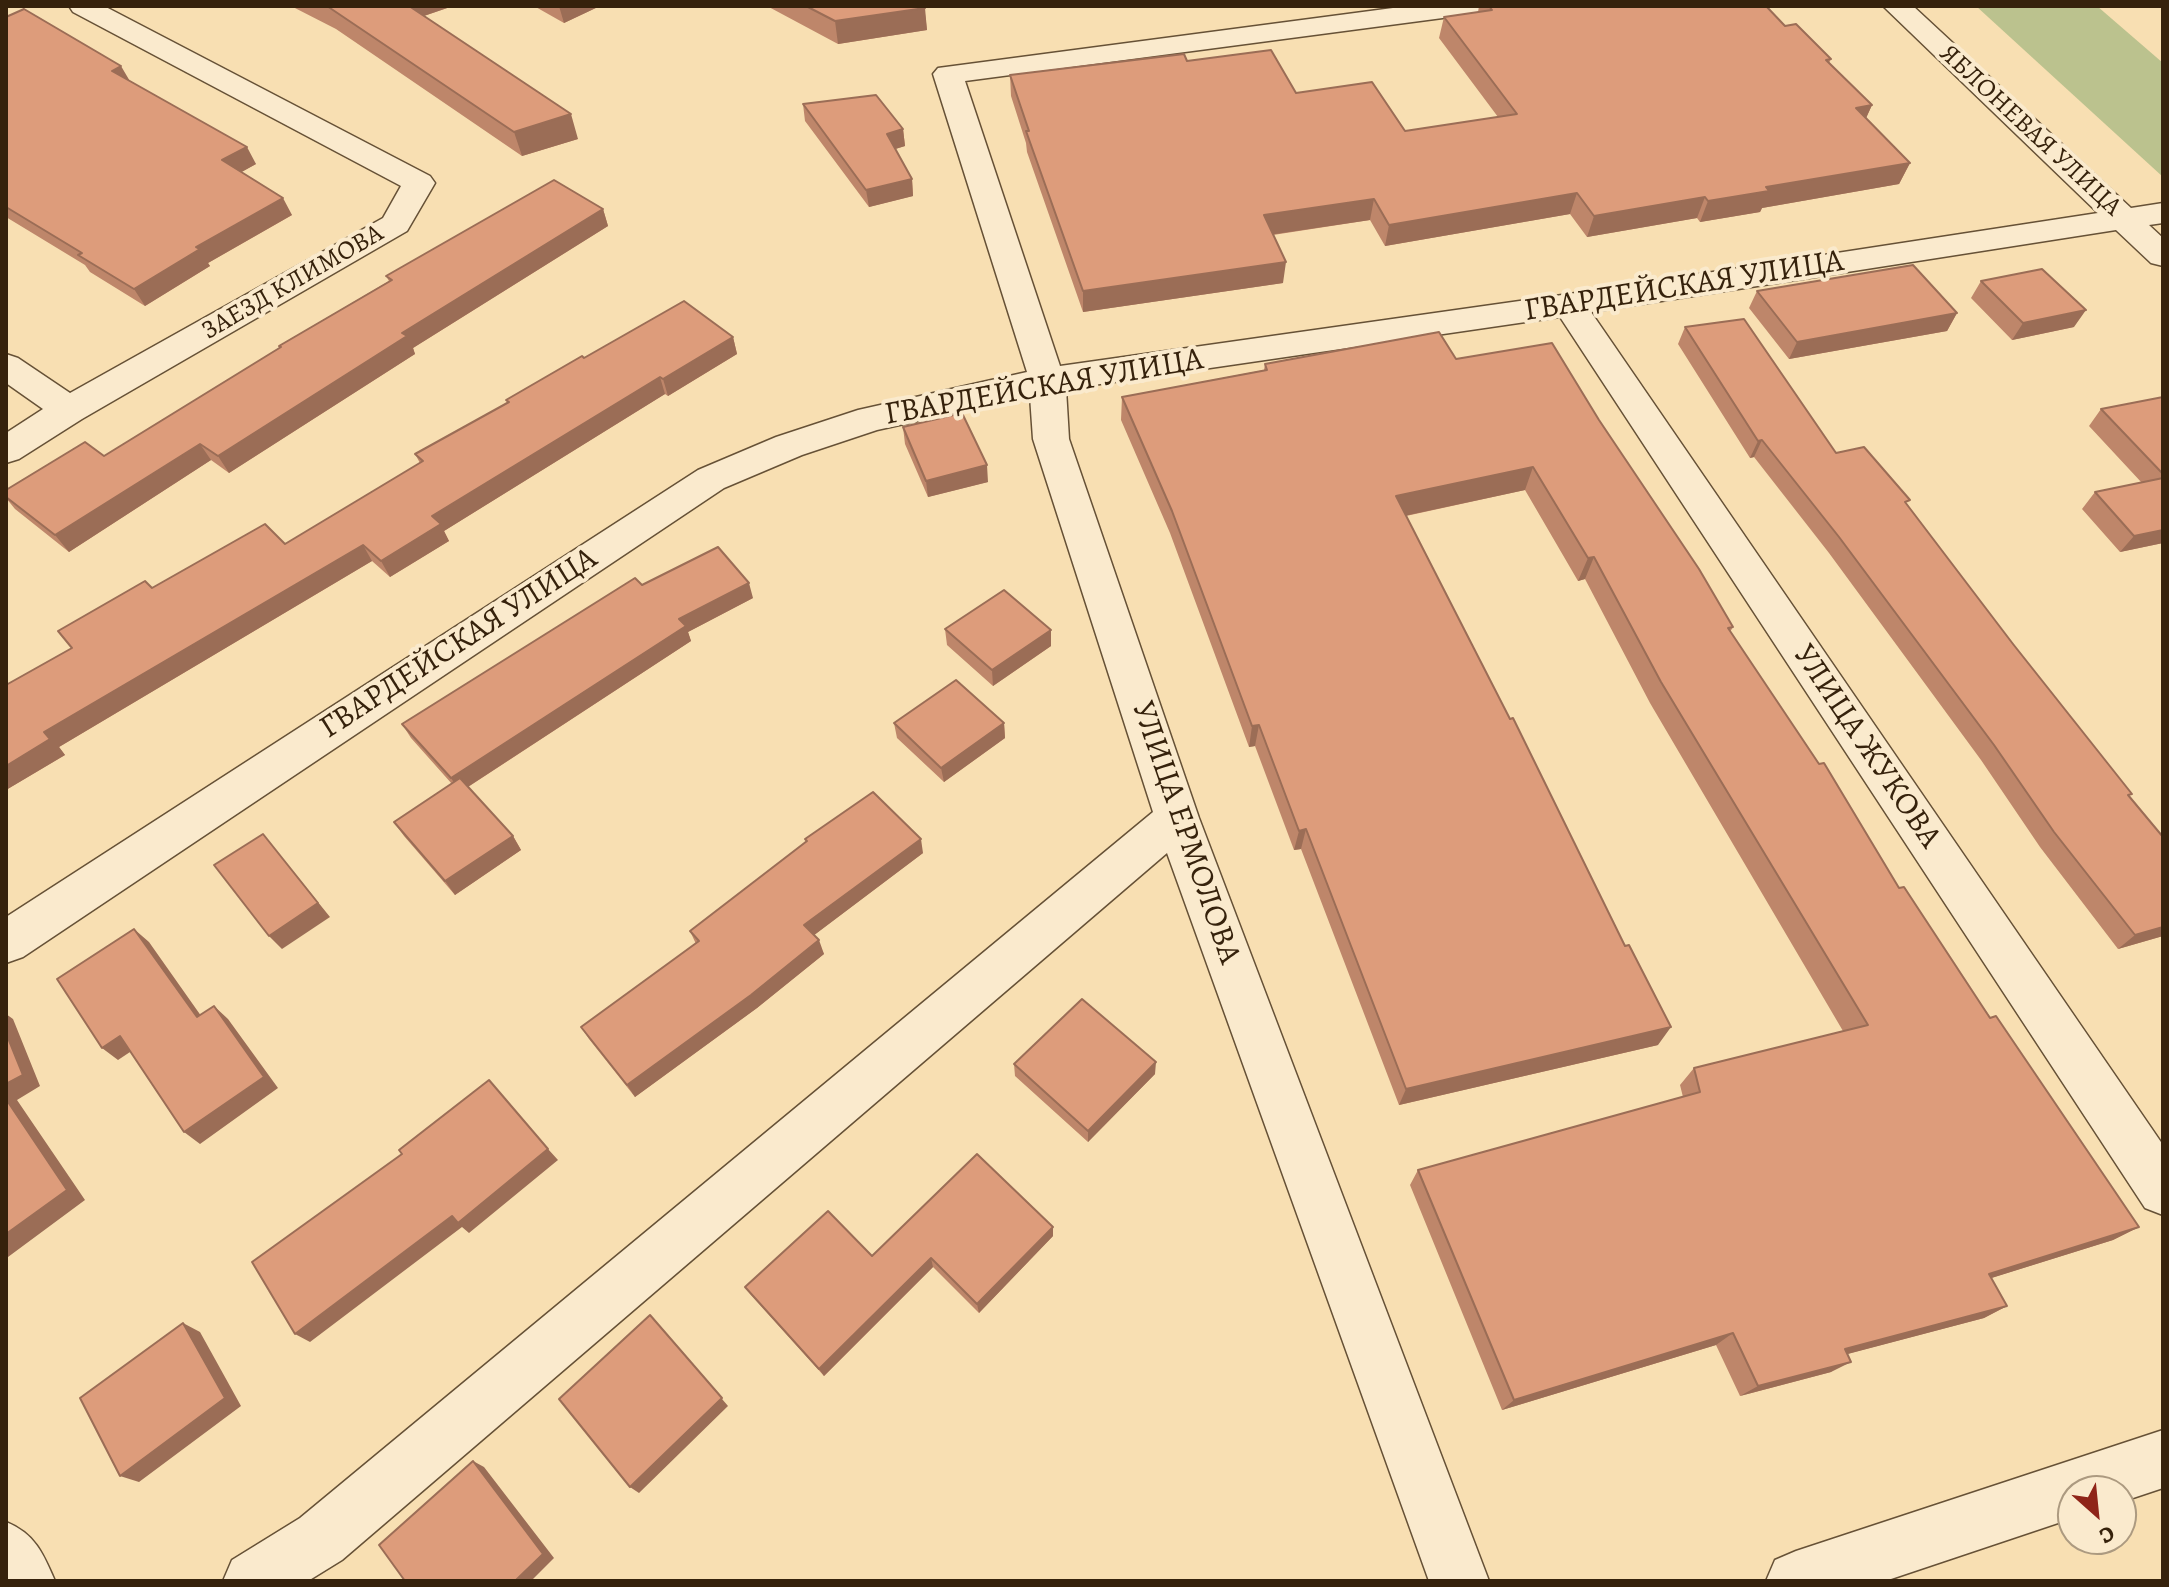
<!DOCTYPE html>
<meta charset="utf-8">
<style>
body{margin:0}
#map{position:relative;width:2169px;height:1587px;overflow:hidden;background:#f8dfb2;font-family:Alegreya,serif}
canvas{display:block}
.frame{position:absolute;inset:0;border:8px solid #36220c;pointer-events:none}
.north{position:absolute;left:2057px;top:1475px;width:80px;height:80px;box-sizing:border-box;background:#faeacd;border:2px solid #ac9a80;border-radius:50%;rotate:153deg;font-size:22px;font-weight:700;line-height:32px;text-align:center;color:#36220c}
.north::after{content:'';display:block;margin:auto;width:28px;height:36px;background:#8f2418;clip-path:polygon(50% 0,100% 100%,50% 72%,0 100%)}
</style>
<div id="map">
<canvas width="2169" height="1587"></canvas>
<div class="frame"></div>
<div class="north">С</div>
</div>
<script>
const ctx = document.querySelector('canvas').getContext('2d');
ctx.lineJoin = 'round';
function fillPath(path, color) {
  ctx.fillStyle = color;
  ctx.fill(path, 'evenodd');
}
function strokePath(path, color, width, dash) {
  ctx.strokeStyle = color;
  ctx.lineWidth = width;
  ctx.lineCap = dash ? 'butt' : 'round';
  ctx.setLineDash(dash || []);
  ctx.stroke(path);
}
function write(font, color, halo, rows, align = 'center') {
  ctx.font = font + ' Alegreya,serif';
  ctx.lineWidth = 8;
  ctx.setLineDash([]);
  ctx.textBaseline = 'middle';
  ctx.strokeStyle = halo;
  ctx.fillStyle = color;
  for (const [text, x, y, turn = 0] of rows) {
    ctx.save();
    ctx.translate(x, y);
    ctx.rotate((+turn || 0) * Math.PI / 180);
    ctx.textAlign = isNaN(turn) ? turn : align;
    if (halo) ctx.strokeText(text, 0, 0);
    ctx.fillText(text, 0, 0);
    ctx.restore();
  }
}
fillPath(new Path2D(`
 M 1976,6 L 2097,6 L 2163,63 L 2163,177 Z`), '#bbc28e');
const minor = new Path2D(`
 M 69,6 L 104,6 L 430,176 L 435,183 L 407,231 L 82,419 L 19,459 L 6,463 L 6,433 L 43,409 L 6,383 L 6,354 L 18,358 L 70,393 L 383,218 L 401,186 L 73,12 Z
 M 1408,6 L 1487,6 L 1483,12 L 1473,14 L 965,81 L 1060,366 L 1569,294 L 2098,213 L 1883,6 L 1913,6 L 2131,208 L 2163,203 L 2163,223 L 2149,225 L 2163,238 L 2163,266 L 2151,263 L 2116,230 L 1591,312 L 2163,1145 L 2163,1215 L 2145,1208 L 1560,317 L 1066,389 L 1069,439 L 1199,818 L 1489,1581 L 1429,1581 L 1167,853 L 342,1560 L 308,1581 L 223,1581 L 232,1560 L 300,1518 L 1153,812 L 1033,439 L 1030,396 L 877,430 L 802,455 L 724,488 L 23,957 L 6,963 L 6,917 L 698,470 L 776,437 L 858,410 L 1027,372 L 933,74 L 938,68 Z
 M 2163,1430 L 2163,1488 L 2121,1502 L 2121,1491 L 2073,1491 L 2073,1518 L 1885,1581 L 1766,1581 L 1775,1560 L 1796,1551 Z
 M 6,1522 C 35,1534 43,1553 55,1581 L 6,1581 Z`);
strokePath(minor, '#665136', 3);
fillPath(minor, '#faeacd');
fillPath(new Path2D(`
 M 291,6 L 453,6 L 424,16 L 578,139 L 522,156 L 336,29 Z
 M 534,6 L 600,6 L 564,23 Z
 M 767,6 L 924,6 L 927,30 L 838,44 Z
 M 1479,6 L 1766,6 L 1785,26 L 1831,59 L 1829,63 L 1872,105 L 1866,118 L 1910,163 L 1899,184 L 1762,208 L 1760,212 L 1700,222 L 1697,218 L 1587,237 L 1570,214 L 1385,246 L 1370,220 L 1273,235 L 1283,283 L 1083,312 L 1027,152 L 1026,143 L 1011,96 L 1010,75 L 1187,61 L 1296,93 L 1405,131 L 1498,117 L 1439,38 L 1444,17 L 1478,12 Z
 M 6,17 L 129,80 L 256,164 L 241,172 L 292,215 L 208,263 L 210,266 L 145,306 L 90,272 L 85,265 L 6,217 Z
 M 803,104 L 903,129 L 905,146 L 895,149 L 912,179 L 913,196 L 869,207 L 805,121 Z
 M 603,209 L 608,226 L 413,348 L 415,354 L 229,473 L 211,460 L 69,552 L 15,509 L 6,498 L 6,490 L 104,456 L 280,348 L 279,346 L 389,281 L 386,276 Z
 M 1981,281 L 2074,327 L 2012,340 L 1971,298 Z
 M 1757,291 L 1957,313 L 1947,331 L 1789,359 L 1749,308 Z
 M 1685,327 L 1836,453 L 1907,504 L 2129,797 L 2163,837 L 2163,936 L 2118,949 L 2040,847 L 1981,760 L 1829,553 L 1754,457 L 1750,458 L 1678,344 Z
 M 733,337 L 737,354 L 668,396 L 665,394 L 444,531 L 449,541 L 390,577 L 372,561 L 59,747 L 65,755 L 6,790 L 6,685 L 72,648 L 152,588 L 285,544 L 420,463 L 415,454 L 507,403 L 506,400 L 584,358 Z
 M 1456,359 L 1599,420 L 1733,627 L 1730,632 L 1899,888 L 2139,1227 L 2113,1240 L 1991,1278 L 2007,1306 L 1984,1318 L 1847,1354 L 1831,1372 L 1740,1396 L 1716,1345 L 1502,1410 L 1410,1185 L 1418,1170 L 1683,1097 L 1680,1085 L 1694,1068 L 1843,1031 L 1650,703 L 1585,579 L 1578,581 L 1525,490 L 1406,516 L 1658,1045 L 1399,1105 L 1301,849 L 1294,850 L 1255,746 L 1249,747 L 1170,533 L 1121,420 L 1122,397 L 1264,370 L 1265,364 Z
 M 2163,397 L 2163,543 L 2120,552 L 2082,509 L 2095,492 L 2142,483 L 2089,426 L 2101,409 Z
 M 903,427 L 988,482 L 928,497 L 905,444 Z
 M 642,585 L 753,598 L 688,632 L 691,641 L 468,787 L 513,836 L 521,850 L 455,895 L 404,836 L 394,822 L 452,784 L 411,738 L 402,724 Z
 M 945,629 L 1051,646 L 993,686 L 947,645 Z
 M 894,723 L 1004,723 L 1005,738 L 944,782 L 897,738 Z
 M 805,839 L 923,853 L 814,935 L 824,954 L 757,1008 L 635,1097 L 589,1039 L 581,1027 L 696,944 L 690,931 L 806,842 Z
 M 1014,1064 L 1155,1074 L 1088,1142 L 1015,1076 Z
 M 1053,1227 L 1053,1236 L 979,1313 L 933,1267 L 824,1376 L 752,1296 L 745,1287 L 872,1256 Z`), '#be866a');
fillPath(new Path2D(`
 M 399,6 L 453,6 L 406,22 Z
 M 559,6 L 600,6 L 564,23 Z
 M 925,8 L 927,30 L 838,44 L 835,21 Z
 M 121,66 L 131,83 L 112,71 Z
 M 1872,105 L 1862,127 L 1856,108 Z
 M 571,114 L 578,139 L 522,156 L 514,132 Z
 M 903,129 L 905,146 L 889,151 L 887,134 Z
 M 247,147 L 256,164 L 231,178 L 222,160 Z
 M 1910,163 L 1899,184 L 1762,208 L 1760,212 L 1700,222 L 1708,201 L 1766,187 Z
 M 912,179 L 913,196 L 869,207 L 866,190 Z
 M 1577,193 L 1570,214 L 1385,246 L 1389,225 Z
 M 1705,197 L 1697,218 L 1587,237 L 1594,216 Z
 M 283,198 L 292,215 L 208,263 L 210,266 L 145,306 L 134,289 L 196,247 Z
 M 1374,199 L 1370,220 L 1262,236 L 1264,215 Z
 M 603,209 L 608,226 L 413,348 L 415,354 L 229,473 L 218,456 L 402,333 Z
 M 1286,262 L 1283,283 L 1083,312 L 1083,291 Z
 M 2086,310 L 2074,327 L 2012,340 L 2023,323 Z
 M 1957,313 L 1947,331 L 1789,359 L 1797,342 Z
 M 733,337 L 737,354 L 668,396 L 663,379 Z
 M 660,377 L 665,394 L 444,531 L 449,541 L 390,577 L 381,561 L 432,516 Z
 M 1762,440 L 1754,457 L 1750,458 L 1758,441 Z
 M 200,444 L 211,460 L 69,552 L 55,535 Z
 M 987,465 L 988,482 L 928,497 L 926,481 Z
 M 1533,467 L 1525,490 L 1390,519 L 1396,496 Z
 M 2163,530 L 2163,543 L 2120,552 L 2134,536 Z
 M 363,545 L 372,561 L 59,747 L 65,755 L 6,790 L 6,766 L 44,732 Z
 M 1594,557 L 1585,579 L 1578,581 L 1588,558 Z
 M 749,583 L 753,598 L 688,632 L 691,641 L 460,792 L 451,778 L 679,619 Z
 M 1051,630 L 1051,646 L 993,686 L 992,670 Z
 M 1004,723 L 1005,738 L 944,782 L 941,768 Z
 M 1259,725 L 1255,746 L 1249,747 L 1252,726 Z
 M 1306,829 L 1301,849 L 1294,850 L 1299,831 Z
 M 263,834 L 330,917 L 282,949 L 269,936 Z
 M 513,836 L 521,850 L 455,895 L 445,881 Z
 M 921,839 L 923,853 L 809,939 L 804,925 Z
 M 2163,927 L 2163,936 L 2118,949 L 2135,935 Z
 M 134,929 L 149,942 L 211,1030 L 197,1017 Z
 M 819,940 L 824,954 L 757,1008 L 635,1097 L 627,1085 Z
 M 214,1006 L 228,1019 L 278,1088 L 200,1144 L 184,1132 Z
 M 6,1014 L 13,1019 L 40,1086 L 17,1100 L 85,1200 L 8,1257 L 6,1256 Z
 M 1671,1027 L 1658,1045 L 1399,1105 L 1406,1089 Z
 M 120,1036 L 136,1048 L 118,1060 L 102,1048 Z
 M 1156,1062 L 1155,1074 L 1088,1142 L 1088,1131 Z
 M 548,1149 L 558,1160 L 469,1233 L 462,1227 L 310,1342 L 295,1334 L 452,1216 Z
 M 1053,1227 L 1053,1236 L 979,1313 L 977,1304 Z
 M 2139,1227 L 2113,1240 L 1966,1286 L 1989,1274 Z
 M 931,1258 L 933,1267 L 824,1376 L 819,1369 Z
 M 2007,1306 L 1984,1318 L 1825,1360 L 1845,1349 Z
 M 183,1323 L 200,1332 L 241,1406 L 139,1482 L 120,1476 Z
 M 658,1324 L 728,1406 L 639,1493 L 630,1487 Z
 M 1733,1333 L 1716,1345 L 1502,1410 L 1514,1400 Z
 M 1851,1362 L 1831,1372 L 1740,1396 L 1758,1386 Z
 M 473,1461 L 484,1467 L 554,1558 L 531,1581 L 515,1581 Z`), '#9b6d56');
const building = new Path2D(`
 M 327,6 L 409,6 L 571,114 L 514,132 Z
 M 806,6 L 924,6 L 925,8 L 835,21 Z
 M 1489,6 L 1766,6 L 1785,26 L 1796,24 L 1831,59 L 1826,60 L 1872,105 L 1856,108 L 1910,163 L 1766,187 L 1769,191 L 1708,201 L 1705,197 L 1594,216 L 1577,193 L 1389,225 L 1374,199 L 1264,215 L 1286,262 L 1083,291 L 1026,131 L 1029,131 L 1010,75 L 1184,54 L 1187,61 L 1271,50 L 1296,93 L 1372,82 L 1405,131 L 1517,114 L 1444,17 L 1492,10 Z
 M 24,9 L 121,66 L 112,71 L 247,147 L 222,160 L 283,198 L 196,247 L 200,249 L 134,289 L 78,255 L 82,253 L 6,207 L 6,17 Z
 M 876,95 L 903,129 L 887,134 L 912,179 L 866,190 L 803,104 Z
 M 554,180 L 603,209 L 402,333 L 407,336 L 218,456 L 200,444 L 55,535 L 6,497 L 6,490 L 85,442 L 104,456 L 281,347 L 279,346 L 392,280 L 386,276 Z
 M 1913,265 L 1957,313 L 1797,342 L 1757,291 Z
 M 2042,269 L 2086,310 L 2023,323 L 1981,281 Z
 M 684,301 L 733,337 L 663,379 L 660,377 L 432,516 L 441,524 L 381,561 L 363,545 L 44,732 L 50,739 L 6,766 L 6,685 L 72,648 L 58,631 L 145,581 L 152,588 L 265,524 L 285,544 L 423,461 L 415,454 L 509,402 L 506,400 L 582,356 L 584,358 Z
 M 1744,319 L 1836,453 L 1864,447 L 1910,500 L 1905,502 L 2013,644 L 2132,794 L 2128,795 L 2163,837 L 2163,927 L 2135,935 L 2054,832 L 1994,745 L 1839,537 L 1762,440 L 1758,441 L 1685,327 Z
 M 1439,332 L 1456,359 L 1552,343 L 1599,420 L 1699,569 L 1733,627 L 1728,628 L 1819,764 L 1824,763 L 1899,888 L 1904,887 L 1990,1018 L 1996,1016 L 2139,1227 L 1989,1274 L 2007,1306 L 1845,1349 L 1851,1362 L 1758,1386 L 1733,1333 L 1514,1400 L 1418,1170 L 1700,1092 L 1694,1068 L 1868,1025 L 1661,682 L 1594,557 L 1588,558 L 1533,467 L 1396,496 L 1510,719 L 1513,718 L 1625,946 L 1629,945 L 1671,1027 L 1406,1089 L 1306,829 L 1299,831 L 1259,725 L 1252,726 L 1172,511 L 1122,397 L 1267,370 L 1265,364 Z
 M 2163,397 L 2163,474 L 2101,409 Z
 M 962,413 L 987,465 L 926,481 L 903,427 Z
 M 2163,478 L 2163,530 L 2134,536 L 2095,492 Z
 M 718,547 L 749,583 L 679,619 L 686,626 L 451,778 L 402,724 L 635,578 L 642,585 Z
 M 1004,590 L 1051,630 L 992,670 L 945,629 Z
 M 956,680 L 1004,723 L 941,768 L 894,723 Z
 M 460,778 L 513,836 L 445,881 L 394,822 Z
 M 873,792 L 921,839 L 804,925 L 819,940 L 751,995 L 627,1085 L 581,1027 L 699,941 L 690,931 L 807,841 L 805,839 Z
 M 263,834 L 318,903 L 269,936 L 214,865 Z
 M 134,929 L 197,1017 L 214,1006 L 264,1077 L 184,1132 L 120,1036 L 102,1048 L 57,979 Z
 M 1082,999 L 1156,1062 L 1088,1131 L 1014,1064 Z
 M 6,1033 L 23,1075 L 6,1084 Z
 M 489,1080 L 548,1149 L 458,1223 L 452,1216 L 295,1334 L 252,1262 L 402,1154 L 399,1150 Z
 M 6,1099 L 67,1190 L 6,1234 Z
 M 977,1154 L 1053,1227 L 977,1304 L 931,1258 L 819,1369 L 745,1287 L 828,1211 L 872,1256 Z
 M 650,1315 L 722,1398 L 630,1487 L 559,1399 Z
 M 183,1323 L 225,1398 L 120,1476 L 80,1398 Z
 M 473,1461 L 543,1554 L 515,1581 L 405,1581 L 379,1545 Z`);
fillPath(building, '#dd9c7b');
strokePath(building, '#9b6d56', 2);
write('26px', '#36220c', '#faeacd', [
 ["ЯБЛОНЕВАЯ УЛИЦА",2030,131,43],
 ["ЗАЕЗД КЛИМОВА",293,283,-30]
]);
write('32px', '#36220c', '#faeacd', [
 ["ГВАРДЕЙСКАЯ УЛИЦА",1684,287,-9],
 ["ГВАРДЕЙСКАЯ УЛИЦА",1044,388,-10],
 ["ГВАРДЕЙСКАЯ УЛИЦА",459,644,-33],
 ["УЛИЦА ЖУКОВА",1866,747,56],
 ["УЛИЦА ЕРМОЛОВА",1185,833,71]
]);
</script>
